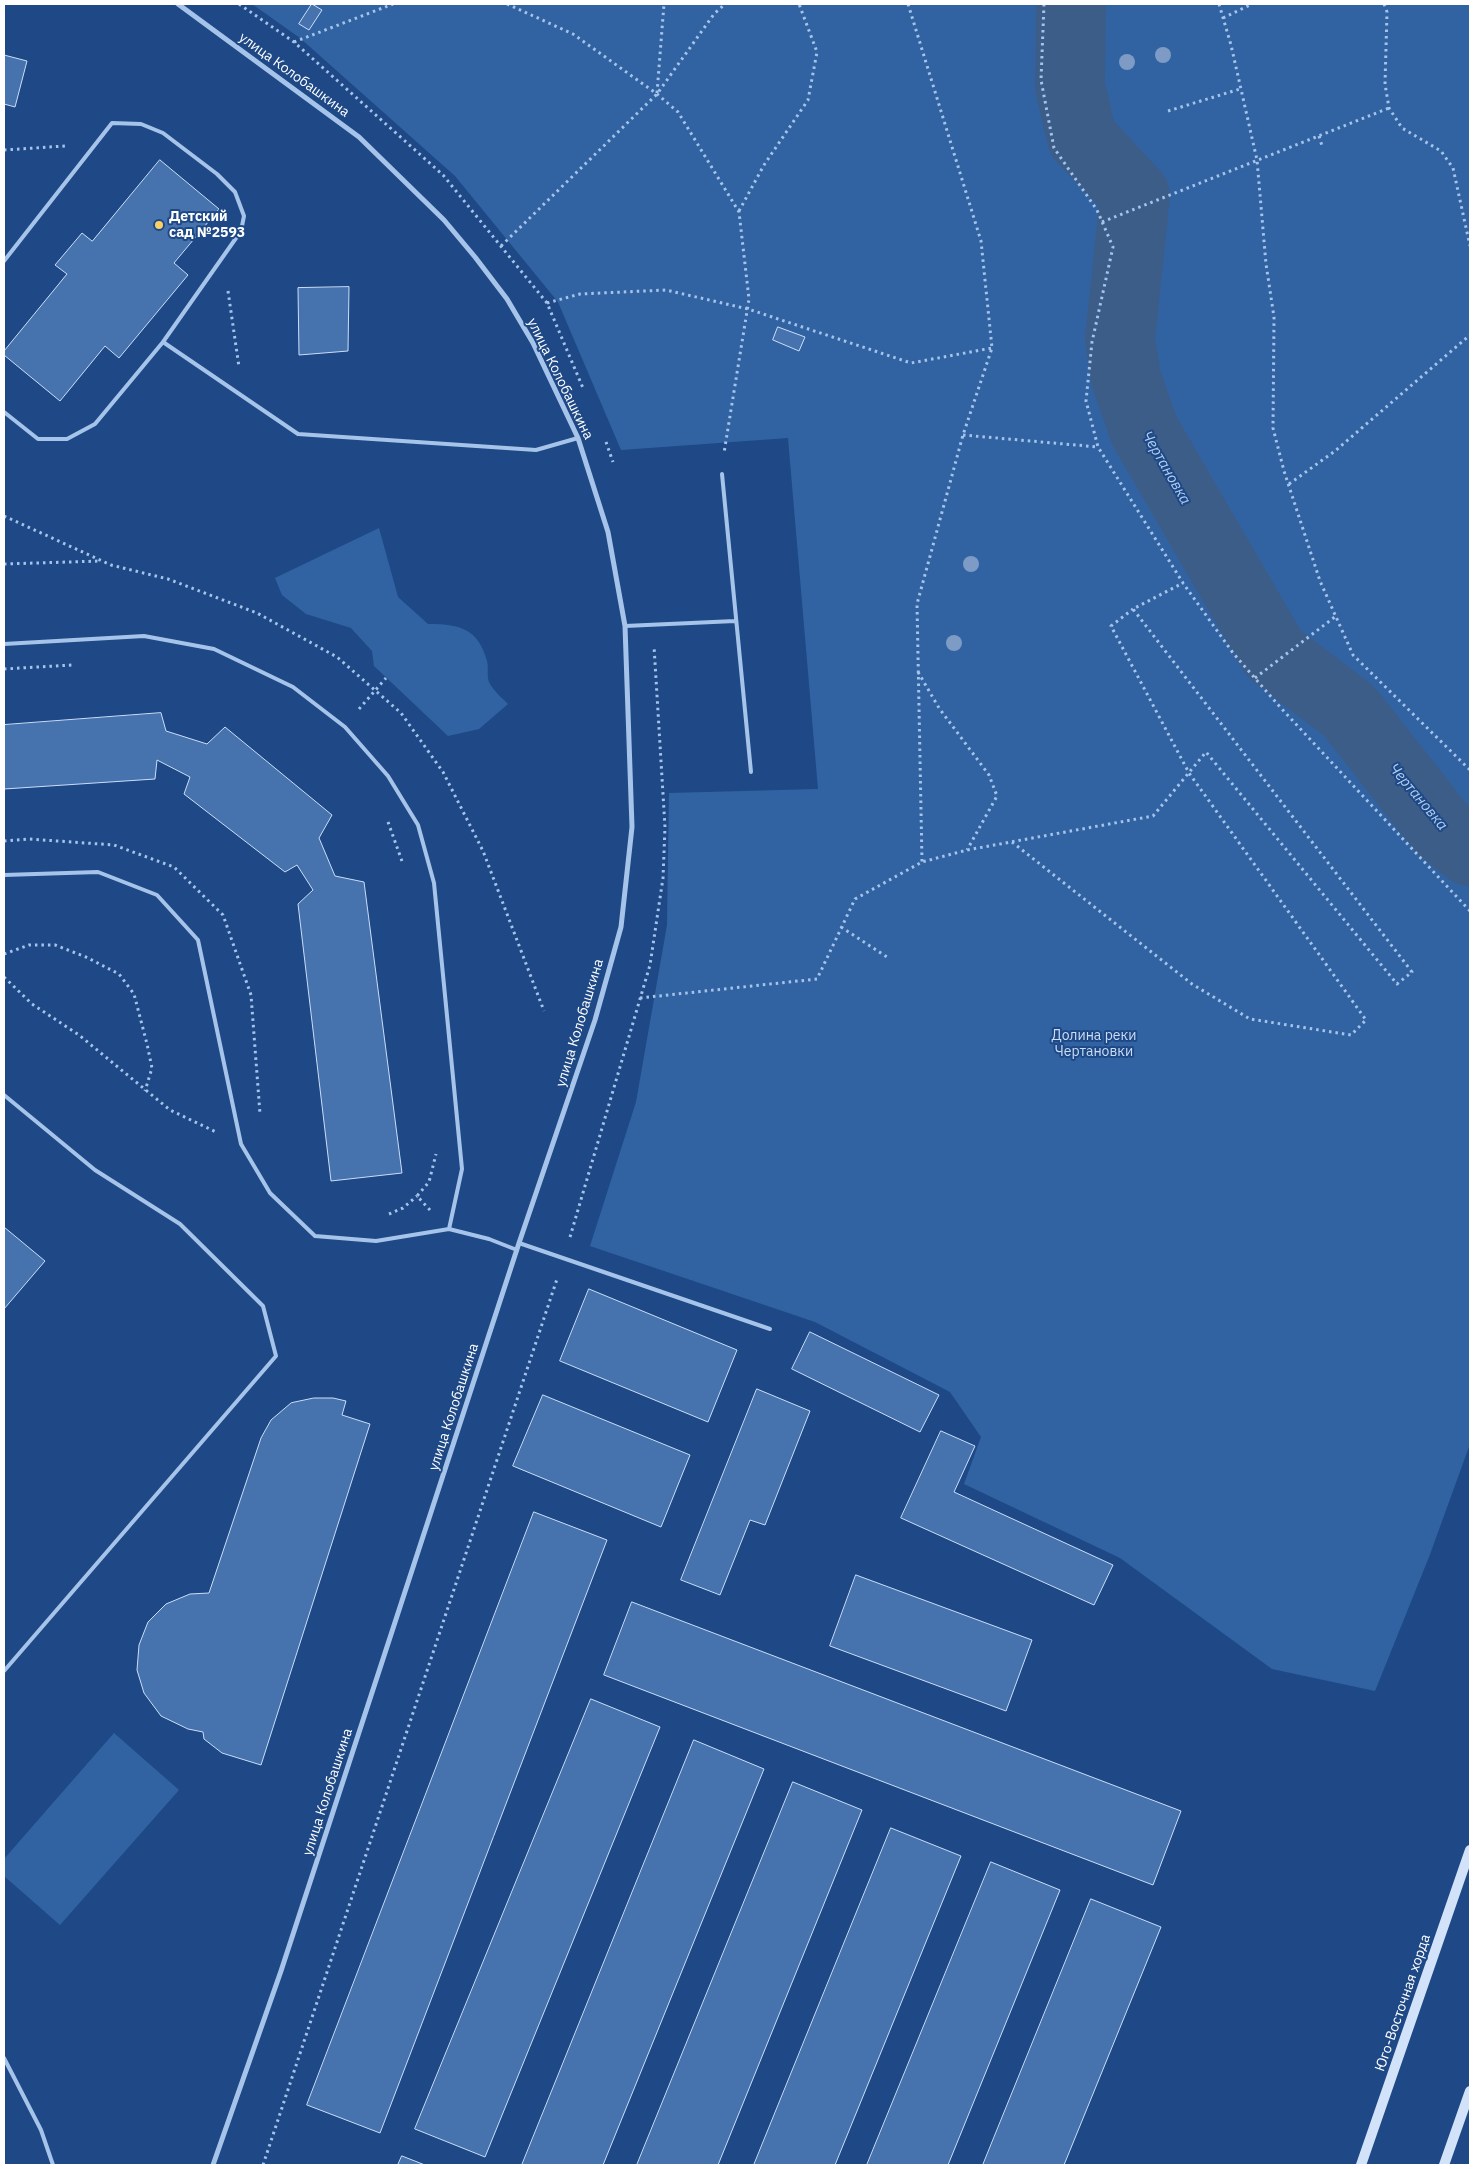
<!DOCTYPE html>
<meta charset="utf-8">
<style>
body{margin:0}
#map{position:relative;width:1474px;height:2169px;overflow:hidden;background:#1e4986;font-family:"IBM Plex Sans",sans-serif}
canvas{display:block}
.frame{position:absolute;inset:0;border:5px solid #fff;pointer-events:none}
</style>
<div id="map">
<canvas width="1474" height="2169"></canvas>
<div class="frame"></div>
</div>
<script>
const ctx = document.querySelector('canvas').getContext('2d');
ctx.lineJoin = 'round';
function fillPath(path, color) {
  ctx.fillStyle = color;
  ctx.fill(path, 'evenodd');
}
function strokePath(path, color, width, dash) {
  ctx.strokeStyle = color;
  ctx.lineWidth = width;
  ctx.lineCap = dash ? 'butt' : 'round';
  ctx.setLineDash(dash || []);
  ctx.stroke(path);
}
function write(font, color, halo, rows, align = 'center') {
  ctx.font = font + ' "IBM Plex Sans",sans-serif';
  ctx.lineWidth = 4;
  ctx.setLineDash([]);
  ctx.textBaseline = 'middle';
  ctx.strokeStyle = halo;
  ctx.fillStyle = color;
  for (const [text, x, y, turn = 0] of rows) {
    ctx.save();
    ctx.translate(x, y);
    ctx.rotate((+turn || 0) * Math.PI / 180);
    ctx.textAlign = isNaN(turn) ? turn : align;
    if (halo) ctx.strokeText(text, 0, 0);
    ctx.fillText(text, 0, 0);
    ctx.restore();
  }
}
fillPath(new Path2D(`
 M 252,4 L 1470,4 L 1470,1444 L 1429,1557 L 1375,1691 L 1272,1669 L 1120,1558 L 964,1484 L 981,1437 L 950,1392 L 815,1322 L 590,1246 L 636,1102 L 667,925 L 669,793 L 818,789 L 788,438 L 621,450 L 558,302 L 455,176 L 300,38 Z
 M 379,528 L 398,597 L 428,624 C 459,624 478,628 487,661 C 489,668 486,678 490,684 C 494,691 502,698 508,704 L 479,729 L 448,736 L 374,666 L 372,651 L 351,628 L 306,614 L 282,595 L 275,578 Z
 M 114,1733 L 179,1790 L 60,1925 L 4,1876 L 4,1859 Z`), '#3163a3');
strokePath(new Path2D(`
 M 1071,4 L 1070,86 L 1082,138 L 1135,195 L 1120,339 L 1126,378 L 1144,430 L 1274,654 L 1349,711 L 1441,828 L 1470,851`), '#3d5d89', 70);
const building = new Path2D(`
 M 312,4 L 322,10 L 309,30 L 299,24 Z
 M 4,55 L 27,61 L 15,107 L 4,104 Z
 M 160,160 L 219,209 L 174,263 L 188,275 L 119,358 L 105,346 L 60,401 L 4,355 L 4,351 L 67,274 L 55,265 L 82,233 L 92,241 Z
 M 349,287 L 348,351 L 299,355 L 298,288 Z
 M 778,327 L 805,337 L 799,351 L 773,340 Z
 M 161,713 L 166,731 L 207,744 L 225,727 L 332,815 L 319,838 L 335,876 L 364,882 L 402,1173 L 331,1181 L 298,904 L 313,890 L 297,865 L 285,872 L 184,794 L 190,777 L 157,760 L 155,779 L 4,789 L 4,725 Z
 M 4,1227 L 45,1261 L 4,1309 Z
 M 589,1289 L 737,1350 L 708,1422 L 560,1361 Z
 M 810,1332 L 939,1395 L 920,1432 L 792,1369 Z
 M 757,1389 L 810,1411 L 765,1525 L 750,1520 L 720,1595 L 681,1580 Z
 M 543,1395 L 690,1455 L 661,1527 L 513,1466 Z
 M 314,1398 L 333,1398 L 346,1401 L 342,1415 L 370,1424 L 261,1765 L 222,1753 L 204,1739 L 203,1732 L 188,1729 L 161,1716 L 144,1693 L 137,1670 L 139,1645 L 148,1622 L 166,1604 L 190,1594 L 209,1593 L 261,1438 L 271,1420 L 291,1403 Z
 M 941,1431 L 975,1446 L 954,1492 L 1113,1565 L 1094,1605 L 901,1518 Z
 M 534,1512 L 607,1540 L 380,2133 L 307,2105 Z
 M 856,1575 L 1032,1640 L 1006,1711 L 830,1646 Z
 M 632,1602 L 1181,1811 L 1153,1885 L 604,1675 Z
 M 591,1699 L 660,1727 L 485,2157 L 415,2129 Z
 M 694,1740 L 764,1769 L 603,2165 L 522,2165 Z
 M 793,1782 L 862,1810 L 718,2165 L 637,2165 Z
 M 891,1828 L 961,1856 L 835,2165 L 754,2165 Z
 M 991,1862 L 1060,1890 L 948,2165 L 867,2165 Z
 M 1091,1899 L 1161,1927 L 1064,2165 L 983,2165 Z
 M 402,2156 L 425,2165 L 398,2165 Z`);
fillPath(building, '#4673ae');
strokePath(building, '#cbdef8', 1);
strokePath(new Path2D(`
 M 239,4 L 294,42 L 443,175 L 547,303 L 583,388
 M 507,4 L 573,34 L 657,94 L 678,112 L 739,212 L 749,299 L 724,453
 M 908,4 L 981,241 L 992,348 L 963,435 L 917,604 L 922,862
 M 1044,4 L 1041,80 L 1054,148 L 1097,210 L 1113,247 L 1092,342 L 1086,401 L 1098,447 L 1183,583 L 1233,653 L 1280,707 L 1470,911
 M 1219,4 L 1231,45 L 1257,160 L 1266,264 L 1274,317 L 1273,428 L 1284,471 L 1320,581 L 1353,655 L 1470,770
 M 1384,4 L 1387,12 L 1385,84 L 1389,108 L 1402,128 L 1441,151 L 1453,168 L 1470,246
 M 1223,18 L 1252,4
 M 294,42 L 393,4
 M 657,93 L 664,4
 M 1168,111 L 1240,89
 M 1319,136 L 1322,146
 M 4,150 L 65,146
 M 739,211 L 764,165 L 808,100 L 817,52 L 799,4
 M 1102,222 L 1389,108
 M 501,246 L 657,94 L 714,14 L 725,4
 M 228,291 L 239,367
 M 547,303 L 580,294 L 666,290 L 748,309 L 911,363 L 992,348
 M 963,435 L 1098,447
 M 606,442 L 613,462
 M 1289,484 L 1335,451 L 1470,335
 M 4,516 L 111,565 L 168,579 L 257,613 L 337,657 L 401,713 L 443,772 L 483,851 L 544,1011
 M 4,564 L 101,561
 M 4,669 L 73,665
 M 918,672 L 939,708 L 989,775 L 997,796 L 967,850
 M 1255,678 L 1336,616
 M 359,709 L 386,678
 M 388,822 L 403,864
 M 4,841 L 29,839 L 114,845 L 174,867 L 223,915 L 251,995 L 260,1114
 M 1012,842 L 1192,984 L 1250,1019 L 1351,1035 L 1366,1020 L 1189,773 L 1111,626 L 1133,609
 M 841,927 L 890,959
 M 4,954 L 29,945 L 55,945 L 86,957 L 119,974 L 134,994 L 147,1044 L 152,1068 L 145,1091
 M 4,977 L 32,1004 L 79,1035 L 170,1110 L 216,1132
 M 640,998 L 817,979 L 855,899 L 922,862 L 967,850 L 1153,816 L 1206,752 L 1397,984 L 1412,972 L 1133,609 L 1183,583
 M 430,1210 L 417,1196 L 429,1182 L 436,1154
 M 389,1214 L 403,1208 L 417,1196
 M 570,1237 L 650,965 L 663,878 L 665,827 L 654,646
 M 263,2165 L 557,1279`), '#a6c4ea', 3, [2.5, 4]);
strokePath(new Path2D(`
 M 4,261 L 112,123 L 141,124 L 163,133 L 217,174 L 235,192 L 244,216 L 241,231 L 163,342 L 95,424 L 67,439 L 38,439 L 4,412
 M 163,342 L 298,434 L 536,450 L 578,438
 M 722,474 L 751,772
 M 625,626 L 735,621
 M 4,644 L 144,636 L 214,649 L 293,687 L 345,727 L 388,776 L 418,825 L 434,883 L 462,1169 L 449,1229 L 489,1239 L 517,1250
 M 4,875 L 98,872 L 157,895 L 198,940 L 241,1144 L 270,1193 L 315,1236 L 376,1241 L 449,1229
 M 4,1095 L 95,1170 L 180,1224 L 263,1306 L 276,1356 L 4,1671
 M 519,1243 L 770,1329
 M 4,2058 L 41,2130 L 53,2165`), '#a6c4ea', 4);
strokePath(new Path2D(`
 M 178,4 L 359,137 L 444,220 L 475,257 L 507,299 L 533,343 L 578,438 L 608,532 L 625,626 L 632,827 L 621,927 L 595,1020 L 519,1243 L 281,1971 L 213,2165`), '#a6c4ea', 5);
strokePath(new Path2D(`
 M 1361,2165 L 1470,1850
 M 1444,2165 L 1470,2091`), '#d2e2f8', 10);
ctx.fillStyle = '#7d9bc5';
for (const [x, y] of [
 [1163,55],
 [1127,62],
 [971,564],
 [954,643]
]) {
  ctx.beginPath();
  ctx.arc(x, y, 8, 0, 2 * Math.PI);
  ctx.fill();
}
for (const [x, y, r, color] of [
 [159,225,5,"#f9d165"]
]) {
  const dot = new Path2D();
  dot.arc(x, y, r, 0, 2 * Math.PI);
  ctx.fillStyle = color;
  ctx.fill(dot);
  strokePath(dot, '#1e4986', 2);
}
write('14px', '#fff', '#1e4986', [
 ["улица Колобашкина",294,75,36],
 ["улица Колобашкина",560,379,64],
 ["улица Колобашкина",580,1023,-73],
 ["улица Колобашкина",454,1407,-72],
 ["улица Колобашкина",328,1792,-72],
 ["Юго-Восточная хорда",1403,2003,-71]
]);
write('bold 14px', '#fff', '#1e4986', [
 ["Детский",169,217],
 ["сад №2593",169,233]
], 'left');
write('14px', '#cbdef8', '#1e4986', [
 ["Долина реки",1094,1036],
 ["Чертановки",1094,1052]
]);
write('italic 15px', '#b2cef2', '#1e4986', [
 ["Чертановка",1166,468,60],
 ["Чертановка",1418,797,50]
]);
</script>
